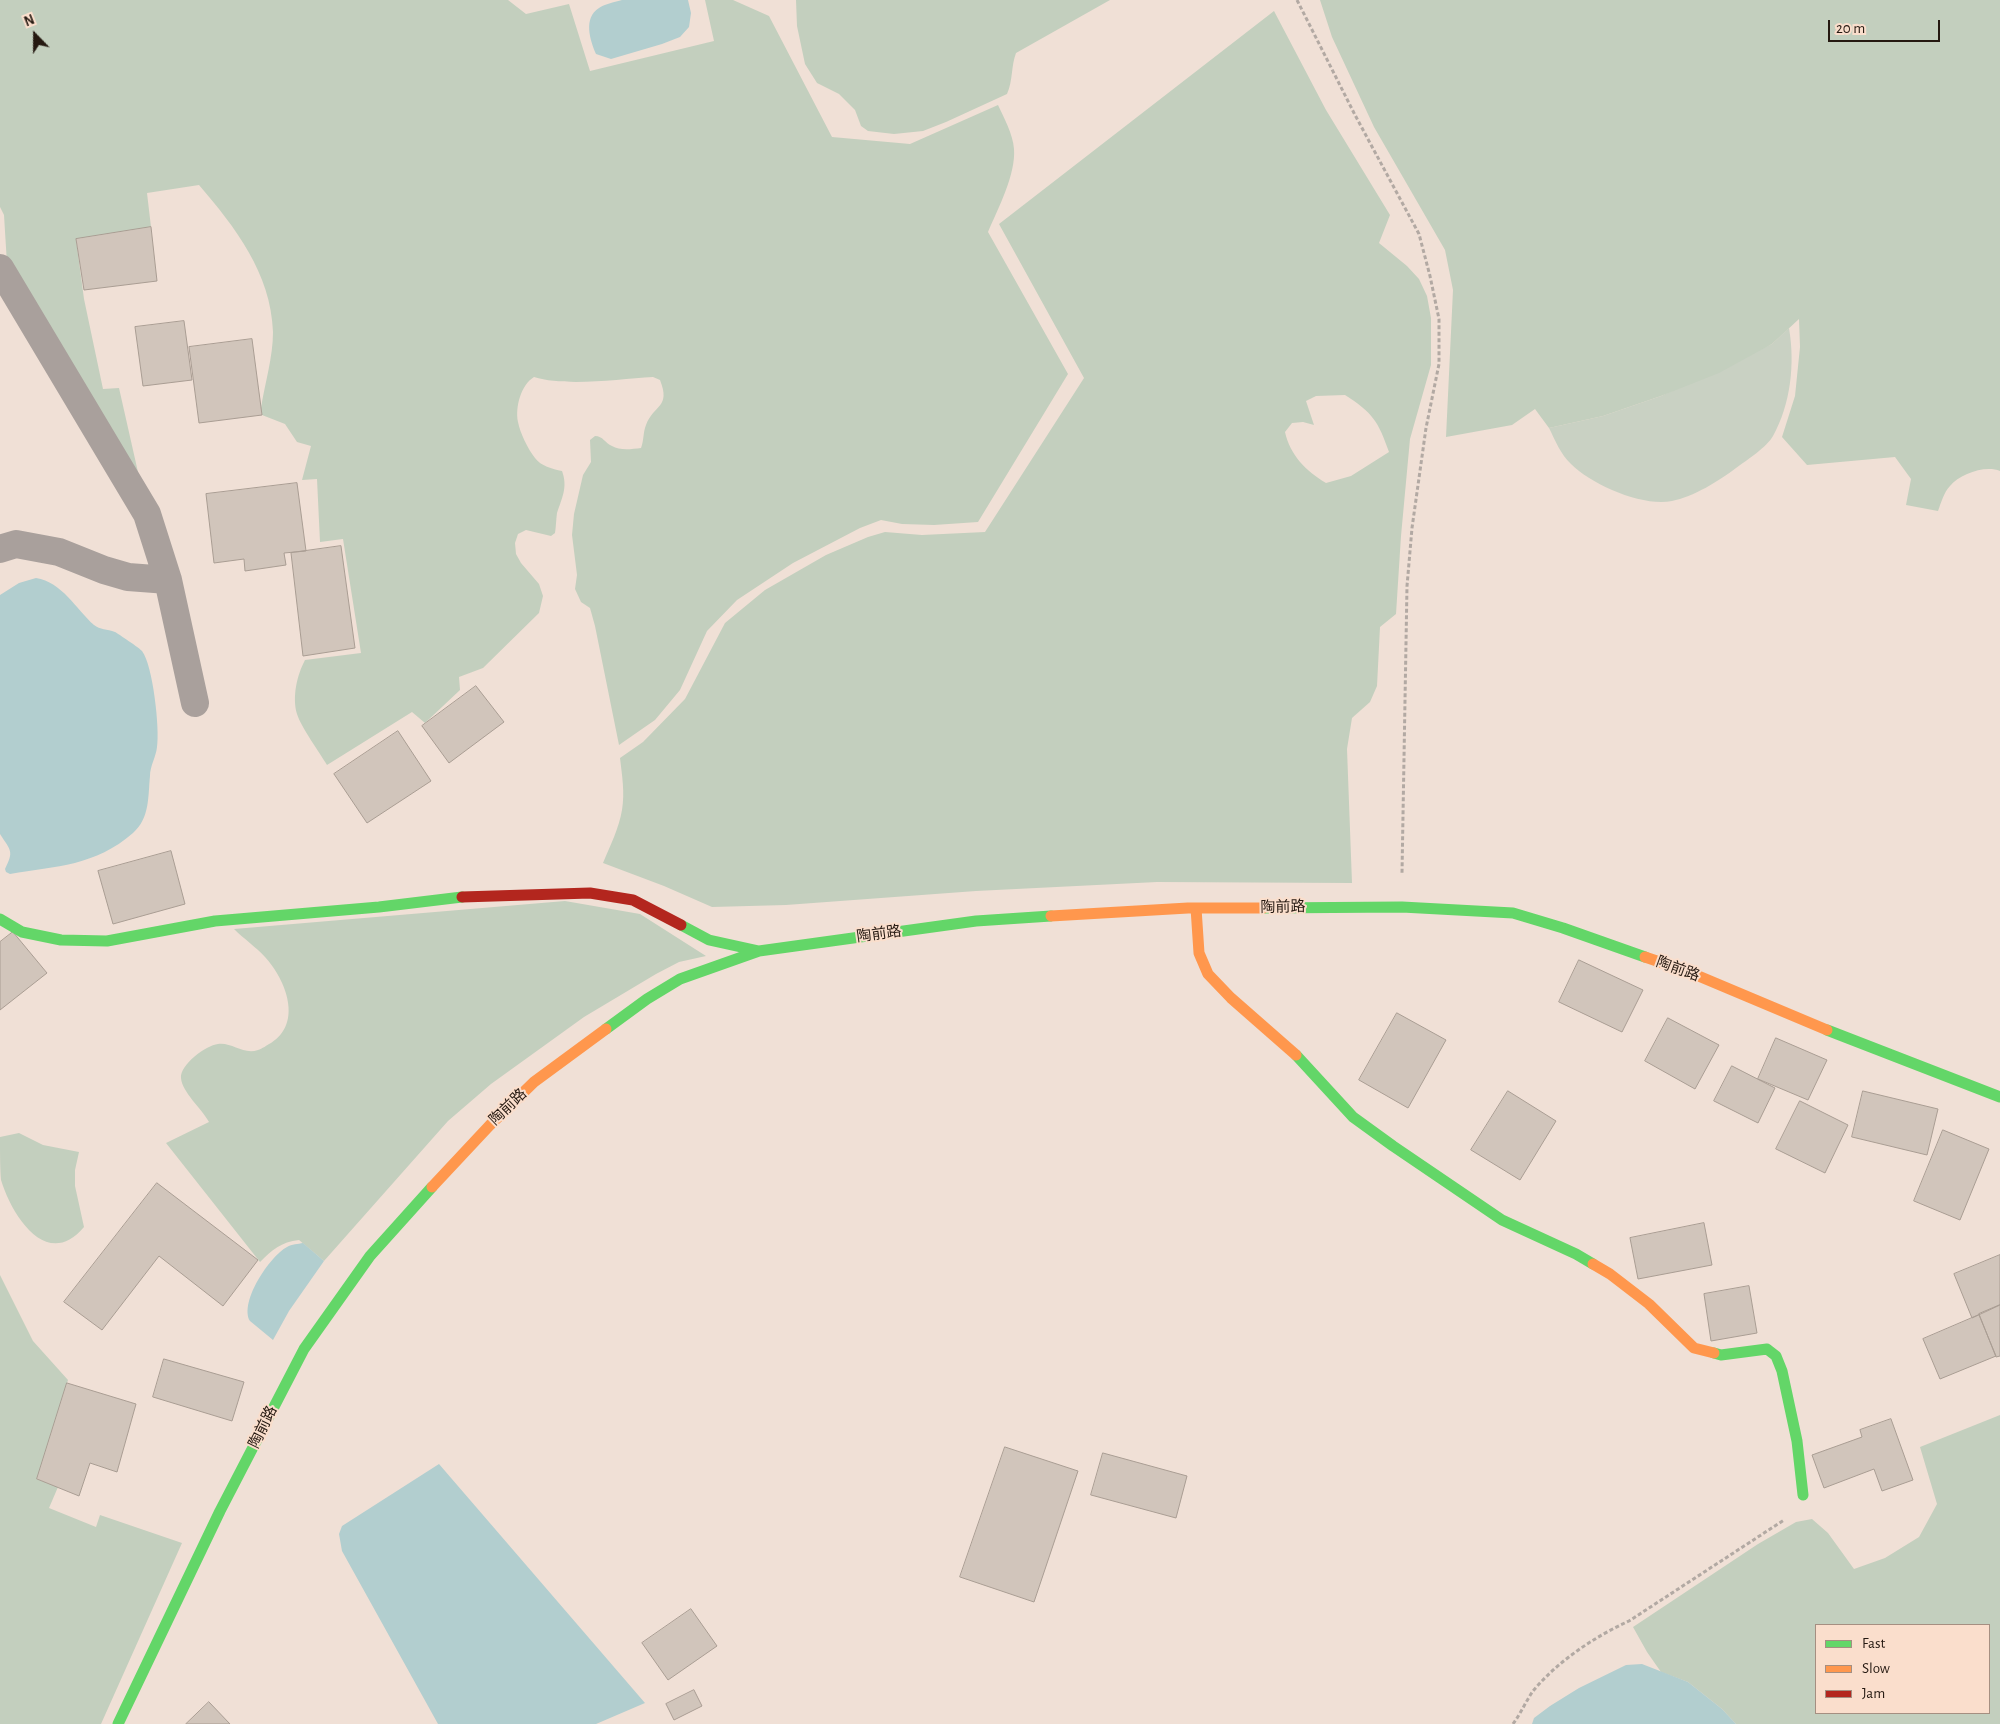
<!DOCTYPE html>
<meta charset="utf-8">
<style>
body{margin:0}
#map{position:relative;width:2000px;height:1724px;overflow:hidden;background:#f0e0d6;font-family:"Alegreya Sans",sans-serif}
canvas{display:block}
.legend{position:absolute;left:1815px;top:1624px;width:175px;height:90px;box-sizing:border-box;background:#fadecc;border:1px solid #a58f81;margin:0;padding:6px 9px;list-style:none;font-size:15px;color:#251911}
.legend li{display:flex;align-items:center;gap:10px;height:25px}
.legend b{width:25px;border:1px solid #a58f81}
.north{position:absolute;left:10px;top:10px;width:50px;height:50px;-webkit-text-stroke:4px #fadecc;paint-order:stroke;rotate:338deg;font-size:14px;font-weight:700;line-height:20px;text-align:center;color:#251911}
.north::after{content:'';display:block;margin:auto;width:18px;height:22px;background:#251911;clip-path:polygon(50% 0,100% 100%,50% 72%,0 100%)}
.scale{position:absolute;left:1828px;top:20px;width:112px;height:22px;box-sizing:border-box;border:2px solid #251911;border-top:0;padding-left:6px;font-size:15px;line-height:18px;white-space:nowrap;color:#251911;-webkit-text-stroke:4px #fadecc;paint-order:stroke}
</style>
<div id="map">
<canvas width="2000" height="1724"></canvas>
<ul class="legend">
<li><b style="height:6px;background:#63d668"></b>Fast</li>
<li><b style="height:6px;background:#ff974d"></b>Slow</li>
<li><b style="height:6px;background:#b3261e"></b>Jam</li>
</ul>
<div class="north">N</div>
<div class="scale">20 m</div>
</div>
<script>
const ctx = document.querySelector('canvas').getContext('2d');
ctx.lineJoin = 'round';
function fillPath(path, color) {
  ctx.fillStyle = color;
  ctx.fill(path, 'evenodd');
}
function strokePath(path, color, width, dash) {
  ctx.strokeStyle = color;
  ctx.lineWidth = width;
  ctx.lineCap = dash ? 'butt' : 'round';
  ctx.setLineDash(dash || []);
  ctx.stroke(path);
}
function write(font, color, halo, rows, align = 'center') {
  ctx.font = font + ' "Alegreya Sans","Noto Sans SC",sans-serif';
  ctx.lineWidth = 4;
  ctx.setLineDash([]);
  ctx.textBaseline = 'middle';
  ctx.strokeStyle = halo;
  ctx.fillStyle = color;
  for (const [text, x, y, turn = 0] of rows) {
    ctx.save();
    ctx.translate(x, y);
    ctx.rotate((+turn || 0) * Math.PI / 180);
    ctx.textAlign = isNaN(turn) ? turn : align;
    if (halo) ctx.strokeText(text, 0, 0);
    ctx.fillText(text, 0, 0);
    ctx.restore();
  }
}
fillPath(new Path2D(`
 M 1789,328 C 1795,363 1791,404 1773,436 C 1767,447 1747,460 1736,468 C 1719,481 1693,497 1672,501 C 1643,507 1592,485 1571,464 C 1561,455 1555,440 1549,428 L 1603,416 L 1661,396 L 1772,344 Z`), '#c9d1c3');
fillPath(new Path2D(`
 M 0,0 L 508,0 L 526,14 L 569,4 L 590,71 L 714,41 L 705,0 L 733,0 L 769,16 L 832,137 L 910,144 L 998,105 C 1004,118 1013,134 1014,149 C 1016,174 998,209 988,232 L 1068,374 L 978,522 L 934,525 L 902,524 L 881,520 L 860,528 L 793,563 L 737,600 L 707,631 L 680,690 L 655,720 L 619,745 L 595,626 L 590,608 L 581,602 L 575,589 L 577,575 L 572,535 L 574,514 L 583,475 L 591,462 L 590,440 L 595,436 C 603,436 605,443 612,446 C 620,451 632,449 641,448 C 644,440 643,432 646,425 C 654,404 671,408 660,380 L 653,377 C 619,379 566,387 534,377 C 521,385 515,407 518,422 C 520,433 528,449 535,458 C 541,466 552,469 562,471 C 568,487 562,498 557,513 C 556,520 556,527 555,533 L 551,536 L 526,530 L 518,534 L 515,543 L 516,554 L 521,563 L 539,584 L 543,596 L 539,613 L 483,668 L 459,677 L 460,690 L 425,723 L 412,712 L 327,765 C 320,753 301,727 297,714 C 292,697 297,675 305,660 L 361,653 L 343,539 L 320,542 L 317,479 L 302,480 L 311,446 L 297,442 L 285,424 L 262,415 L 261,408 C 265,383 273,357 273,332 C 271,273 235,227 199,185 L 147,193 L 151,227 L 76,239 L 84,299 L 103,389 L 119,388 L 140,481 L 7,264 L 4,215 L 0,207 Z
 M 796,0 L 1110,0 L 1016,53 C 1011,66 1013,81 1007,94 L 946,122 L 923,131 L 894,134 L 868,131 L 861,126 L 855,110 L 839,94 L 817,83 L 805,64 L 797,26 Z
 M 1320,0 L 2000,0 L 2000,471 C 1985,465 1960,474 1950,486 C 1944,492 1941,503 1938,511 L 1906,505 L 1911,479 L 1895,457 L 1807,465 L 1782,437 L 1795,396 L 1800,347 L 1799,319 L 1772,344 L 1719,373 L 1661,396 L 1603,416 L 1549,428 L 1535,409 L 1512,425 L 1446,437 L 1453,290 L 1445,250 L 1374,127 L 1332,37 Z
 M 1274,11 L 1326,110 L 1390,215 L 1379,243 L 1407,266 L 1419,279 L 1427,296 L 1431,318 L 1431,365 L 1410,439 L 1401,536 L 1396,614 L 1380,627 L 1377,686 L 1370,702 L 1352,718 L 1347,749 L 1352,883 L 1157,882 L 976,891 L 786,905 L 712,907 L 664,886 L 603,863 C 610,846 619,828 622,810 C 625,793 622,775 620,758 L 643,742 L 685,699 L 725,623 L 765,590 L 826,555 L 868,537 L 885,532 L 922,535 L 985,532 L 1084,378 L 999,224 ZM 1345,395 C 1373,413 1378,421 1389,452 L 1351,476 L 1326,483 C 1306,471 1290,455 1285,432 L 1292,423 L 1303,422 L 1314,425 L 1306,401 L 1316,396 Z
 M 565,901 L 640,914 L 706,956 L 679,962 L 656,974 L 584,1017 L 491,1084 L 448,1121 L 324,1261 L 299,1240 C 281,1242 272,1250 260,1262 L 166,1143 L 209,1122 C 202,1109 182,1092 181,1078 C 180,1065 206,1045 218,1044 C 232,1042 243,1055 258,1050 C 262,1049 267,1045 271,1043 C 303,1023 286,980 265,957 C 256,947 244,939 234,929 Z
 M 19,1133 L 43,1145 L 79,1152 L 75,1170 L 75,1186 L 84,1227 C 47,1271 12,1216 1,1180 C 0,1168 0,1150 0,1137 Z
 M 0,1275 L 33,1341 L 68,1380 L 37,1479 L 58,1487 L 49,1508 L 96,1527 L 100,1515 L 182,1543 L 101,1724 L 0,1724 Z
 M 2000,1415 L 2000,1724 L 1736,1724 L 1722,1709 L 1688,1682 L 1661,1672 L 1647,1652 L 1633,1627 L 1758,1544 L 1796,1522 L 1812,1519 L 1828,1533 L 1854,1569 L 1885,1558 L 1919,1537 L 1937,1504 L 1920,1447 ZM 1816,1625 L 1989,1625 L 1989,1713 L 1816,1713 Z`), '#c3cfbe');
fillPath(new Path2D(`
 M 622,0 L 688,0 L 691,13 L 689,27 L 680,37 L 662,44 L 611,59 L 596,54 C 590,40 583,18 599,8 C 605,4 615,2 622,0 Z
 M 36,578 C 62,582 76,609 94,625 C 100,630 107,629 115,632 C 117,633 141,649 142,651 C 153,665 160,730 157,747 C 156,757 150,766 150,776 C 148,796 150,818 133,833 C 95,866 57,866 10,874 L 6,872 L 5,869 C 14,851 11,851 0,834 L 0,595 L 19,583 Z
 M 303,1243 L 324,1261 L 289,1311 L 273,1340 L 250,1321 C 239,1302 270,1256 287,1247 C 292,1244 298,1244 303,1243 Z
 M 439,1464 L 645,1703 L 596,1724 L 438,1724 L 342,1551 L 339,1534 L 342,1526 Z
 M 1642,1664 L 1688,1682 L 1722,1709 L 1736,1724 L 1532,1724 L 1534,1718 L 1550,1706 L 1579,1688 L 1626,1665 Z`), '#b2cecf');
const building = new Path2D(`
 M 151,227 L 157,281 L 84,290 L 76,239 Z
 M 184,321 L 192,380 L 143,386 L 135,327 Z
 M 252,339 L 262,415 L 199,423 L 189,347 Z
 M 297,483 L 306,551 L 284,553 L 286,565 L 245,571 L 244,559 L 214,563 L 206,494 Z
 M 341,546 L 355,648 L 303,656 L 291,553 Z
 M 476,686 L 504,722 L 449,763 L 422,726 Z
 M 398,731 L 431,781 L 367,823 L 334,774 Z
 M 171,851 L 185,904 L 113,924 L 98,871 Z
 M 13,932 L 47,973 L 0,1010 L 0,942 Z
 M 1579,960 L 1643,990 L 1622,1032 L 1559,1002 Z
 M 1397,1013 L 1446,1040 L 1408,1108 L 1359,1080 Z
 M 1668,1018 L 1719,1045 L 1695,1089 L 1645,1061 Z
 M 1776,1038 L 1827,1060 L 1808,1100 L 1758,1079 Z
 M 1732,1066 L 1775,1088 L 1758,1123 L 1714,1101 Z
 M 1508,1091 L 1556,1121 L 1520,1180 L 1471,1150 Z
 M 1863,1091 L 1938,1109 L 1927,1155 L 1852,1137 Z
 M 1800,1101 L 1848,1125 L 1825,1173 L 1776,1149 Z
 M 1943,1130 L 1989,1149 L 1960,1220 L 1914,1201 Z
 M 157,1183 L 258,1260 L 223,1306 L 159,1256 L 102,1330 L 64,1302 Z
 M 1704,1223 L 1712,1265 L 1638,1279 L 1630,1238 Z
 M 2000,1255 L 2000,1305 L 1972,1318 L 1954,1274 Z
 M 1749,1286 L 1757,1333 L 1711,1341 L 1704,1294 Z
 M 2000,1305 L 2000,1356 L 1996,1357 L 1979,1314 Z
 M 1979,1315 L 1996,1356 L 1940,1379 L 1923,1339 Z
 M 164,1359 L 244,1382 L 232,1421 L 153,1397 Z
 M 67,1383 L 136,1404 L 117,1472 L 90,1463 L 79,1496 L 37,1479 Z
 M 1891,1419 L 1913,1480 L 1882,1491 L 1874,1469 L 1824,1488 L 1812,1455 L 1862,1437 L 1860,1430 Z
 M 1005,1447 L 1078,1471 L 1034,1602 L 960,1577 Z
 M 1103,1453 L 1187,1476 L 1176,1518 L 1091,1495 Z
 M 691,1609 L 717,1646 L 668,1680 L 642,1643 Z
 M 694,1690 L 702,1706 L 674,1720 L 666,1704 Z
 M 209,1702 L 230,1724 L 186,1724 Z`);
fillPath(building, '#d1c5bb');
strokePath(building, '#a99d93', 1);
strokePath(new Path2D(`
 M 1297,0 L 1355,115 L 1419,234 L 1430,276 L 1439,319 L 1439,364 L 1426,428 L 1412,528 L 1407,586 L 1402,873
 M 1513,1724 C 1521,1713 1526,1701 1533,1691 C 1558,1661 1594,1637 1629,1621 L 1784,1520`), '#b2a9a3', 3, [4, 2.5]);
strokePath(new Path2D(`
 M 0,268 L 147,514 L 168,580 L 195,703
 M 0,549 L 16,544 L 59,552 L 104,570 L 128,577 L 168,580`), '#a9a09c', 28);
strokePath(new Path2D(`
 M 1263,908 L 1402,907 L 1513,913 L 1563,928 L 1645,957
 M 0,919 L 22,932 L 61,940 L 107,941 L 215,921 L 379,907 L 462,897
 M 681,925 L 709,940 L 759,951
 M 606,1029 L 647,999 L 680,979 L 759,951 L 976,921 L 1051,916
 M 1827,1030 L 2000,1097
 M 1296,1055 L 1353,1117 L 1393,1146 L 1502,1220 L 1576,1254 L 1593,1264
 M 1714,1353 L 1721,1355 L 1767,1349 L 1776,1356 L 1782,1371 L 1797,1441 L 1803,1495
 M 118,1724 L 220,1511 L 304,1349 L 370,1256 L 432,1187`), '#63d668', 11);
strokePath(new Path2D(`
 M 1196,908 L 1199,953 L 1208,974 L 1231,998 L 1296,1055
 M 1051,916 L 1188,908 L 1263,908
 M 1645,957 L 1689,972 L 1827,1030
 M 432,1187 L 490,1125 L 534,1082 L 606,1029
 M 1593,1264 L 1610,1274 L 1649,1304 L 1694,1348 L 1714,1353`), '#ff974d', 11);
strokePath(new Path2D(`
 M 462,897 L 590,893 L 633,900 L 681,925`), '#b3261e', 11);
write('15px', '#251911', '#fadecc', [
 ["陶前路",1283,907,-1],
 ["陶前路",879,934,-8],
 ["陶前路",1678,969,20],
 ["陶前路",508,1107,-44],
 ["陶前路",263,1427,-64]
]);
</script>
